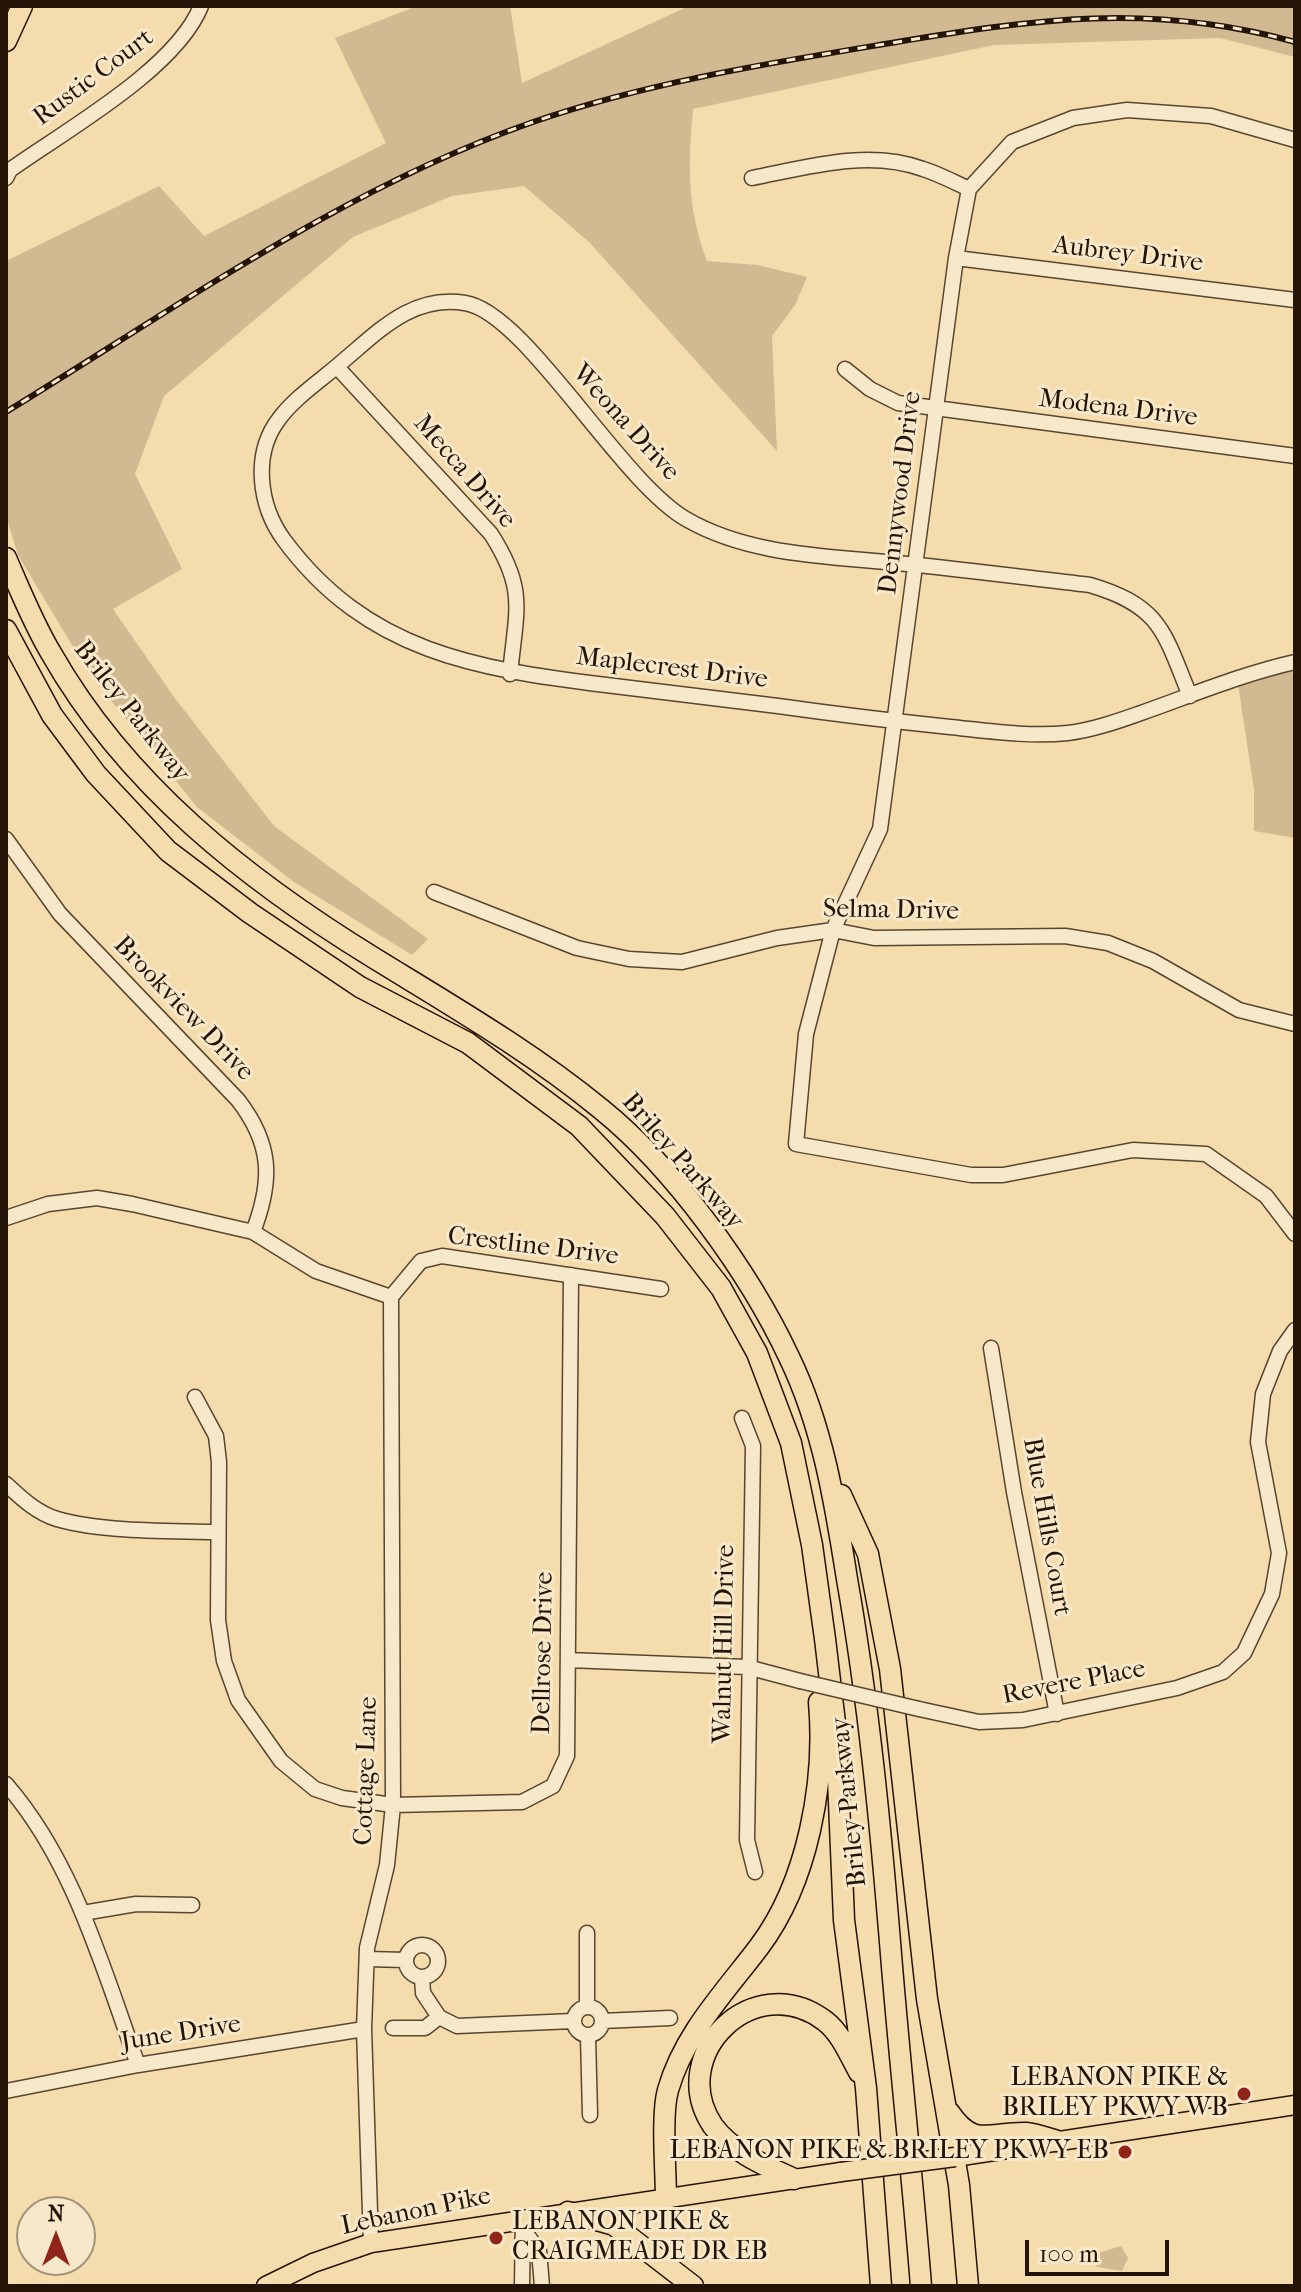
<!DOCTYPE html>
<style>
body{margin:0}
#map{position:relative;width:1301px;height:2292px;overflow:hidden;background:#f5dcad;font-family:"IM FELL French Canon",serif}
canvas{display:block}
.frame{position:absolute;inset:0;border:8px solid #241307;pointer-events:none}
.north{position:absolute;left:16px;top:2196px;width:80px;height:80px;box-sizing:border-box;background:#f8e8ca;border:2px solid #a3937c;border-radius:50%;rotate:0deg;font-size:22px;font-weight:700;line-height:32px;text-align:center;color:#241307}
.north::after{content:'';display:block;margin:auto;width:28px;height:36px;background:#8f2418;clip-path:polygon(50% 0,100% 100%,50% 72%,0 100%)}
.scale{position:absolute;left:1025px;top:2240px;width:144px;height:36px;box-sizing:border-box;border:4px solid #241307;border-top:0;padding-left:10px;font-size:24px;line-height:28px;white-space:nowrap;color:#241307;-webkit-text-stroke:6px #f8e8ca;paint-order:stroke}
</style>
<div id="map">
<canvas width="1301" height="2292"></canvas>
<div class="frame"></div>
<div class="north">N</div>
<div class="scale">100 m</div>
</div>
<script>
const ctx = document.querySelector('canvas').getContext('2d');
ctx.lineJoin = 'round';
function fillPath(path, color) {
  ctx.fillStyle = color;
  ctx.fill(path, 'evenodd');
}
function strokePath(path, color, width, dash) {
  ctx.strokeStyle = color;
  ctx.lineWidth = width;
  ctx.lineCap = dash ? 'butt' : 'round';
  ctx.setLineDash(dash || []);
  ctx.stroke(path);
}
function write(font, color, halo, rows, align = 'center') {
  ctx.font = font + ' "IM FELL French Canon",serif';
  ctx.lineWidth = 6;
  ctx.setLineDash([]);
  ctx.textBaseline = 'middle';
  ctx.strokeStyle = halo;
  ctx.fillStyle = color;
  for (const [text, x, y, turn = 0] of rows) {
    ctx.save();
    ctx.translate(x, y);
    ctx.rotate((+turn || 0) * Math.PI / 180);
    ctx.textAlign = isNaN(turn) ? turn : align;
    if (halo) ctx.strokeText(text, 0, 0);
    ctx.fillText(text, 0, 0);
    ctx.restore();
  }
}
fillPath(new Path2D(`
 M 417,6 L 510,6 L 522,83 L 689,6 L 1295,6 L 1295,57 L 1220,38 L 994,45 L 693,109 C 688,165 687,208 707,261 L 758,265 L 807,277 L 795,305 L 772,336 L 777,451 L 589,242 L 524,186 L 452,196 L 353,237 L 164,396 L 135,474 L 182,569 L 113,609 L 174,697 L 274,826 L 428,939 L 412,955 L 294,882 L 197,807 L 88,672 L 18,555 L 6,516 L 6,261 L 159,186 L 204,236 L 386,143 L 335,38 Z
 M 1295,668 L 1295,838 L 1254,831 L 1254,790 L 1238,684 Z
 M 1121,2246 L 1128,2258 L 1122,2271 L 1097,2267 L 1093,2263 L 1095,2254 Z`), '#d1ba91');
const minor = new Path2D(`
 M 1295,140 L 1211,116 L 1127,110 L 1073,118 L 1012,142 L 969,189 L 956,258 L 880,829 L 833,930 L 806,1034 L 796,1144 L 971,1175 L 1003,1175 L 1133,1150 L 1206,1154 L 1266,1196 L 1295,1234
 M 6,178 L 10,170 C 66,130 176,69 201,6
 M 752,178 C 808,167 868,149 923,169 C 939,174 954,182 969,189
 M 956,258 L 1295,300
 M 337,367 L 491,534 C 527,590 516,610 510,674
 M 845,369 L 870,389 L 898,403 L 1295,456
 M 1190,696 C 1164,632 1161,606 1090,585 C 1029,578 968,570 907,564 C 834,556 751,557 686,519 C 619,480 525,312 465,303 C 413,294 379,331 343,361 C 323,379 295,397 279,419 C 252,454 259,506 284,540 C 367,652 476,669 606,685 C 664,692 721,699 778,706 C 835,714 892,721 950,727 C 989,731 1029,737 1068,733 C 1093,730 1118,721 1141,713 C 1192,695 1242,674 1295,662
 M 6,839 L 60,914 L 238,1100 C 272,1144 273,1180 253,1232
 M 434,892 L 577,948 L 629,959 L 682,962 L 777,938 L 833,930 L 874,938 L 1065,936 L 1108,943 L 1153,961 L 1239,1010 L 1295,1024
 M 6,1218 L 48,1204 L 97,1198 L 132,1204 L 253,1232 L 316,1271 L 391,1297 L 421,1261 L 442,1256 L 661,1289
 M 991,1348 L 1014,1492 L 1057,1714
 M 195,1397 L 216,1436 L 219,1462 L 218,1620 L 224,1661 L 238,1700 L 281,1761 L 315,1789 L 342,1798 L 393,1805 L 522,1802 L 553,1786 L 567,1756 L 571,1275
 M 742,1418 L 753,1446 L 747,1840 L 755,1872
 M 6,1484 C 21,1498 37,1513 57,1519 C 101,1532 171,1531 218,1532
 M 568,1660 L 747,1667 L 800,1681
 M 919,1709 L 979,1722 L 1023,1720 L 1177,1688 L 1223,1672 L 1244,1653 L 1272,1594 L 1279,1553 L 1258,1442 L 1263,1394 L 1280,1351 L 1295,1330
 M 6,1784 C 74,1862 103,1969 138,2065
 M 83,1913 L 136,1904 L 192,1905
 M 587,1933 L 587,2007
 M406 1961a16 16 0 1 1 32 0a16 16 0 1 1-32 0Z
 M 367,1959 L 406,1960
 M 422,1978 L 423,1993 L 439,2017
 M574 2021a14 14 0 1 1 28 0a14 14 0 1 1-28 0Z
 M 602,2021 L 670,2018
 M 393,2028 L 425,2028 L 439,2017 L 457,2026 L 573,2021
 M 588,2036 L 590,2115
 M 6,2091 L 138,2065 L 364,2029
 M 525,2232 L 539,2251 L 542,2286
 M 371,2243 L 364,2029 L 367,1948 L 387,1865 L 393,1805 L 391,1297
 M 522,2286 L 523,2218`);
const major = new Path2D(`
 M 955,2157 L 1295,2105
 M 266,2286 L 313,2263 L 371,2243 L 841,2172`);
const highway = new Path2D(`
 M 6,41 L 22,6
 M 6,558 C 20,590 33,623 51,653 C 126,785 247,880 374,958 C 452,1006 530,1051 601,1109 C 674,1168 749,1272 789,1357 C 823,1427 835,1503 847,1579 C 868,1699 880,1820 890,1942 C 899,2057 912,2171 921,2286
 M 6,630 L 52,715 L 96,774 L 168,851 L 250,913 L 360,987 L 468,1043 L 579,1126 L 665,1216 L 721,1288 L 757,1353 L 791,1443 L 812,1545 L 825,1639 L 836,1731 L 844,1920 L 866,2088 L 881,2286
 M 841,1495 L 868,1554 L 890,1669 L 927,1999 L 959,2185 L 968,2286
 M 949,2112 C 974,2149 989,2132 1026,2133 C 1036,2134 1047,2138 1057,2141
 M 794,2179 C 766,2166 732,2152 713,2126 C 665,2055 754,1967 825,2021 C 841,2033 850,2056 859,2072
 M 666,2199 C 666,2171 661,2115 668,2090 C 684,2034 725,1992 759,1947 C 808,1882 826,1782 819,1702
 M 568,2212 L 614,2225 L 693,2286`);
strokePath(minor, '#584530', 17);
strokePath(major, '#241307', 21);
strokePath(highway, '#241307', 23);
strokePath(minor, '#f8e8ca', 14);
strokePath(major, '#f5dcad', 18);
strokePath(highway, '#f5dcad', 20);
const rail = new Path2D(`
 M 6,412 C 176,308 344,188 533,122 C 649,82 770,63 891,43 C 1035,19 1151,2 1295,42`);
strokePath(rail, '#241307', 6);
strokePath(rail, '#f8e8ca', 3, [9]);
const minorBridge = new Path2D(`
 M 800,1681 L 919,1709`);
const majorBridge = new Path2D(`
 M 841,2172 L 955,2157`);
strokePath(minorBridge, '#584530', 17, []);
strokePath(majorBridge, '#241307', 21, []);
strokePath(minorBridge, '#f8e8ca', 14);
strokePath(majorBridge, '#f5dcad', 18);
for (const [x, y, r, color] of [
 [1244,2094,8,"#8f2418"],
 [1125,2152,8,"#8f2418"],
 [496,2238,8,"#8f2418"]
]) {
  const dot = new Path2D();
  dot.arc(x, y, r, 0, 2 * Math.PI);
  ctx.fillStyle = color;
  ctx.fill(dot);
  strokePath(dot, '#f8e8ca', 3);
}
write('26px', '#241307', '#f8e8ca', [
 ["Rustic Court",94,78,-37],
 ["Aubrey Drive",1128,255,7],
 ["Modena Drive",1118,409,7],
 ["Weona Drive",625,423,48],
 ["Mecca Drive",464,472,49],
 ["Dennywood Drive",901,493,-83],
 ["Maplecrest Drive",672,669,7],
 ["Briley Parkway",131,712,52],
 ["Selma Drive",891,911,1],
 ["Brookview Drive",183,1009,46],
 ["Briley Parkway",682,1162,49],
 ["Crestline Drive",533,1247,7],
 ["Blue Hills Court",1046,1527,80],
 ["Walnut Hill Drive",725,1644,-89],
 ["Dellrose Drive",544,1653,-89],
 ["Revere Place",1074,1683,-11],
 ["Cottage Lane",367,1771,-88],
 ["Briley Parkway",850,1802,-96],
 ["June Drive",181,2034,-9],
 ["Lebanon Pike",416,2212,-12]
]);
write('26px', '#241307', '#f8e8ca', [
 ["LEBANON PIKE &",1228,2079],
 ["BRILEY PKWY WB",1228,2109],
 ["LEBANON PIKE & BRILEY PKWY EB",1109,2152],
 ["LEBANON PIKE &",512,2223,"left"],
 ["CRAIGMEADE DR EB",512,2253,"left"]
], 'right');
</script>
